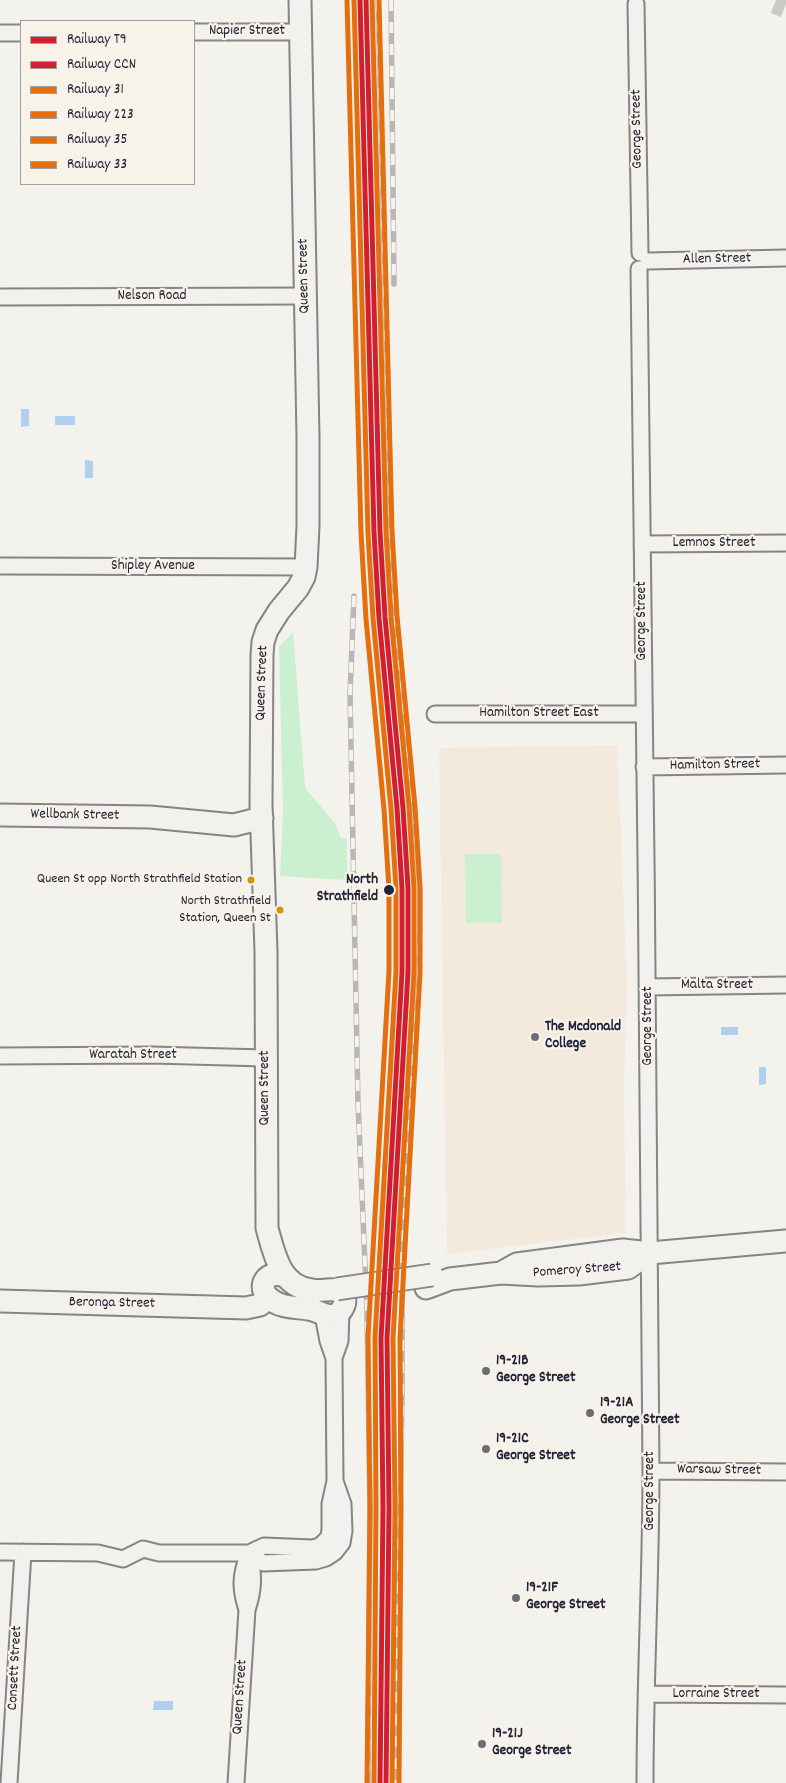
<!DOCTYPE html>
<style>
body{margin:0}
#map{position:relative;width:786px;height:1783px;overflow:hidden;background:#f4f2ec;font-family:Dekko,sans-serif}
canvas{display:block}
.legend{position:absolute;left:20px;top:20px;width:175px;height:165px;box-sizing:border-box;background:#f7f3e8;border:1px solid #a29fa3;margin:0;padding:6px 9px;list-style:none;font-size:15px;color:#22223b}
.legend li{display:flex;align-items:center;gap:10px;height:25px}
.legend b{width:25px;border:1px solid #a29fa3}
</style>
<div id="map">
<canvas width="786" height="1783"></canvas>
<ul class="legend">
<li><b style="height:6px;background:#d11f2f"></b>Railway T9</li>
<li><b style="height:6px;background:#d11f2f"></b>Railway CCN</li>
<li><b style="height:6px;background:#e56e0f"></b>Railway 31</li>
<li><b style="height:6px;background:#e56e0f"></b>Railway 223</li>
<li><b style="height:6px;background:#e56e0f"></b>Railway 35</li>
<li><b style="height:6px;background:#e56e0f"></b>Railway 33</li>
</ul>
</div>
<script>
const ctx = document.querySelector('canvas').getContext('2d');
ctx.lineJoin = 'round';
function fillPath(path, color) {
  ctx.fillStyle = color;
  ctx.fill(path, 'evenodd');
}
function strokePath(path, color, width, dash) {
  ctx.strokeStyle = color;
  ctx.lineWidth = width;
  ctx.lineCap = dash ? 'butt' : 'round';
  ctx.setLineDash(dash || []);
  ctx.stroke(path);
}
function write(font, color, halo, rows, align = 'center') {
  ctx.font = font + ' Dekko,sans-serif';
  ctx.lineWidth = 4.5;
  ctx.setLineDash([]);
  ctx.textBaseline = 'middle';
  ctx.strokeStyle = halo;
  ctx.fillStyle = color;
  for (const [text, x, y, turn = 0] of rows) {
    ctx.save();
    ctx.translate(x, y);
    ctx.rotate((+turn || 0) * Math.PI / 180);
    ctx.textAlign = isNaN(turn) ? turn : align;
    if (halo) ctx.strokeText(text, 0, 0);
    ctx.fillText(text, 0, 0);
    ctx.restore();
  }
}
fillPath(new Path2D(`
 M 617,745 L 627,982 L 624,1091 L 626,1233 L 447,1254 L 439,748 Z`), '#f3eadd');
fillPath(new Path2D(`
 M 293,632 L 305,788 L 335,823 L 341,838 L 347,838 L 347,880 L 280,876 L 283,813 L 279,647 Z
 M 465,854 L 501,854 L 502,923 L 466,923 Z
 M 278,1284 L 332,1299 L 334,1304 L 329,1307 L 280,1296 L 274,1286 Z`), '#cbf0cf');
fillPath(new Path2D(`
 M 21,409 L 29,409 L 29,426 L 21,427 Z
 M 55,416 L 75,416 L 75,425 L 55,425 Z
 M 85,460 L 93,461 L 93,478 L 85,478 Z
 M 721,1027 L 738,1027 L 738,1035 L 721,1035 Z
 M 759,1067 L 766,1067 L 766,1084 L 759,1085 Z
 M 154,1701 L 173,1701 L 173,1710 L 153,1710 Z`), '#afd1ed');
strokePath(new Path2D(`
 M 776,0 L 786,4`), '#cac8c9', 28, [28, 14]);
const street = new Path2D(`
 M 636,4 L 640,253
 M 194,32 L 300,32
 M 0,33 L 21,33
 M 648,261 L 786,258
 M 639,269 C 643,670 650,1070 651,1471 C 651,1575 645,1679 645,1783
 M 0,297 L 305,296
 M 642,544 L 786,543
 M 0,566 L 306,567
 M 435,714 L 643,714
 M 644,767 L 786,765
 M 648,987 L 786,985
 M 0,1056 L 152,1055 L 265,1058
 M 334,1358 L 340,1341 L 341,1311
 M 651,1471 L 786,1472
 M 0,1552 L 98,1553 L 123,1559 L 143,1549 L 159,1553 L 249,1553
 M 249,1553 L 263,1563 L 316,1561 L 326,1558 L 335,1552 L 342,1543 L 344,1531 L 343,1504 L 335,1481
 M 247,1610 C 240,1588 240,1576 249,1553 L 264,1546 L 312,1548 L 320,1546 L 329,1537 L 330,1529 L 330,1504 L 335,1481 L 334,1358 L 328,1341 L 323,1315
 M 646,1694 L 786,1695
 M 9,1783 L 23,1552
 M 236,1783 L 247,1610 C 254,1589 254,1575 249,1553`);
const secondary = new Path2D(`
 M 0,815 L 150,817 L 234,825 L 262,818
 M 501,1273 L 517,1264 L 623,1250 L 650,1253 L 786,1241
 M 285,1276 C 267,1269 255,1287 270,1299 C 281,1308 295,1307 308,1309 C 319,1310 326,1319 338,1314 C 345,1307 347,1300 342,1292 C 331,1287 323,1292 312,1290 C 280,1287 274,1253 267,1228 L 266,952 L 261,804 L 262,655 L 263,642 L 267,630 L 279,611 L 298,588 L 304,577 L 306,567 L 308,526 L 308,438 L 300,0
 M 426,1288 L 450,1279 L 501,1273 L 538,1275 L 579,1274 L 628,1268 L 650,1253
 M 0,1301 L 246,1308 L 260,1305 L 269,1298`);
strokePath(street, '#858486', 19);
strokePath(secondary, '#858486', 25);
strokePath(street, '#f2f1ed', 15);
strokePath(secondary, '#f2f1ed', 21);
const rail = new Path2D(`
 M 378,0 L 391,531 L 395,615 L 415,819 L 420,893 L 419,979 L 402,1225 L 402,1398 L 395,1783
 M 391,0 L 394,284
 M 354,596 L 350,694 L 358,1103 L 367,1310 L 370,1508 L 368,1783`);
strokePath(rail, '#b8b6b6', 5.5);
strokePath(rail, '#f7f3e8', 4, [11]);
const secondaryBridge = new Path2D(`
 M 337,1289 L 432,1275`);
strokePath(secondaryBridge, '#858486', 25, []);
strokePath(secondaryBridge, '#f2f1ed', 21);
strokePath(new Path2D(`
 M 366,0 L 380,532 L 385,617 L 403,808 L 408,888 L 408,972 L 387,1338 L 389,1508 L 386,1783`), '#d11f2f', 5);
strokePath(new Path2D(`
 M 360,0 L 374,532 L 379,618 L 397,808 L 402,888 L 402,972 L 381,1338 L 383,1508 L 380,1783`), '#d11f2f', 5);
strokePath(new Path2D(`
 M 372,0 L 386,532 L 391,617 L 409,807 L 414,888 L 414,972 L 393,1338 L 395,1508 L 392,1783`), '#e56e0f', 5);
strokePath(new Path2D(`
 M 354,0 L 368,533 L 373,618 L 391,809 L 396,888 L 396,972 L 375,1337 L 376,1508 L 374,1783`), '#e56e0f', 5);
strokePath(new Path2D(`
 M 379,0 L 392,531 L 397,616 L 415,807 L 420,888 L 420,973 L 400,1338 L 401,1508 L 399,1783`), '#e56e0f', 5);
strokePath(new Path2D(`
 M 347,0 L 361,533 L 366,619 L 384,809 L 389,889 L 389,971 L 368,1337 L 370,1508 L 367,1783`), '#e56e0f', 5);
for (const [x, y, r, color] of [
 [251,880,4.5,"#d79209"],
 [389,890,6,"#22223b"],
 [280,910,4.5,"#d79209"],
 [535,1037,5,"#6c6b79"],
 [486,1371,5,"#6c6b79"],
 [590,1413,5,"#6c6b79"],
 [486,1449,5,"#6c6b79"],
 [516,1598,5,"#6c6b79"],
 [482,1744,5,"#6c6b79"]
]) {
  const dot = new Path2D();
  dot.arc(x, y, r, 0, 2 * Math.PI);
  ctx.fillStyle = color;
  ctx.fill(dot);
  strokePath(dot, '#f7f3e8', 2);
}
write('14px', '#22223b', '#f7f3e8', [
 ["Queen St opp North Strathfield Station",242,880],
 ["North Strathfield",271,902],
 ["Station, Queen St",271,919]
], 'right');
write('15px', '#22223b', '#f7f3e8', [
 ["Napier Street",247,32],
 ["George Street",638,129,-91],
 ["Allen Street",717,260,-1],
 ["Queen Street",305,276,-91],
 ["Nelson Road",152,297],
 ["Lemnos Street",714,544],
 ["Shipley Avenue",153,567],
 ["George Street",643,621,-90],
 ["Queen Street",263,683,-88],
 ["Hamilton Street East",539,714],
 ["Hamilton Street",715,766,-1],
 ["Wellbank Street",75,816,1],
 ["Malta Street",717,986],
 ["George Street",649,1026,-90],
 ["Waratah Street",133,1056],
 ["Queen Street",266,1088,-90],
 ["Pomeroy Street",577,1271,-4],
 ["Beronga Street",112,1304,1],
 ["Warsaw Street",719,1471,1],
 ["George Street",651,1491,-90],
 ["Consett Street",16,1668,-87],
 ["Lorraine Street",716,1695],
 ["Queen Street",241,1697,-86]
]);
write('bold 15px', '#22223b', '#f7f3e8', [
 ["North",378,881],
 ["Strathfield",378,898]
], 'right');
write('bold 15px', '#22223b', '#f7f3e8', [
 ["The Mcdonald",545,1028],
 ["College",545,1045],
 ["19-21B",496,1362],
 ["George Street",496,1379],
 ["19-21A",600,1404],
 ["George Street",600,1421],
 ["19-21C",496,1440],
 ["George Street",496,1457],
 ["19-21F",526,1589],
 ["George Street",526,1606],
 ["19-21J",492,1735],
 ["George Street",492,1752]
], 'left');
</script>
